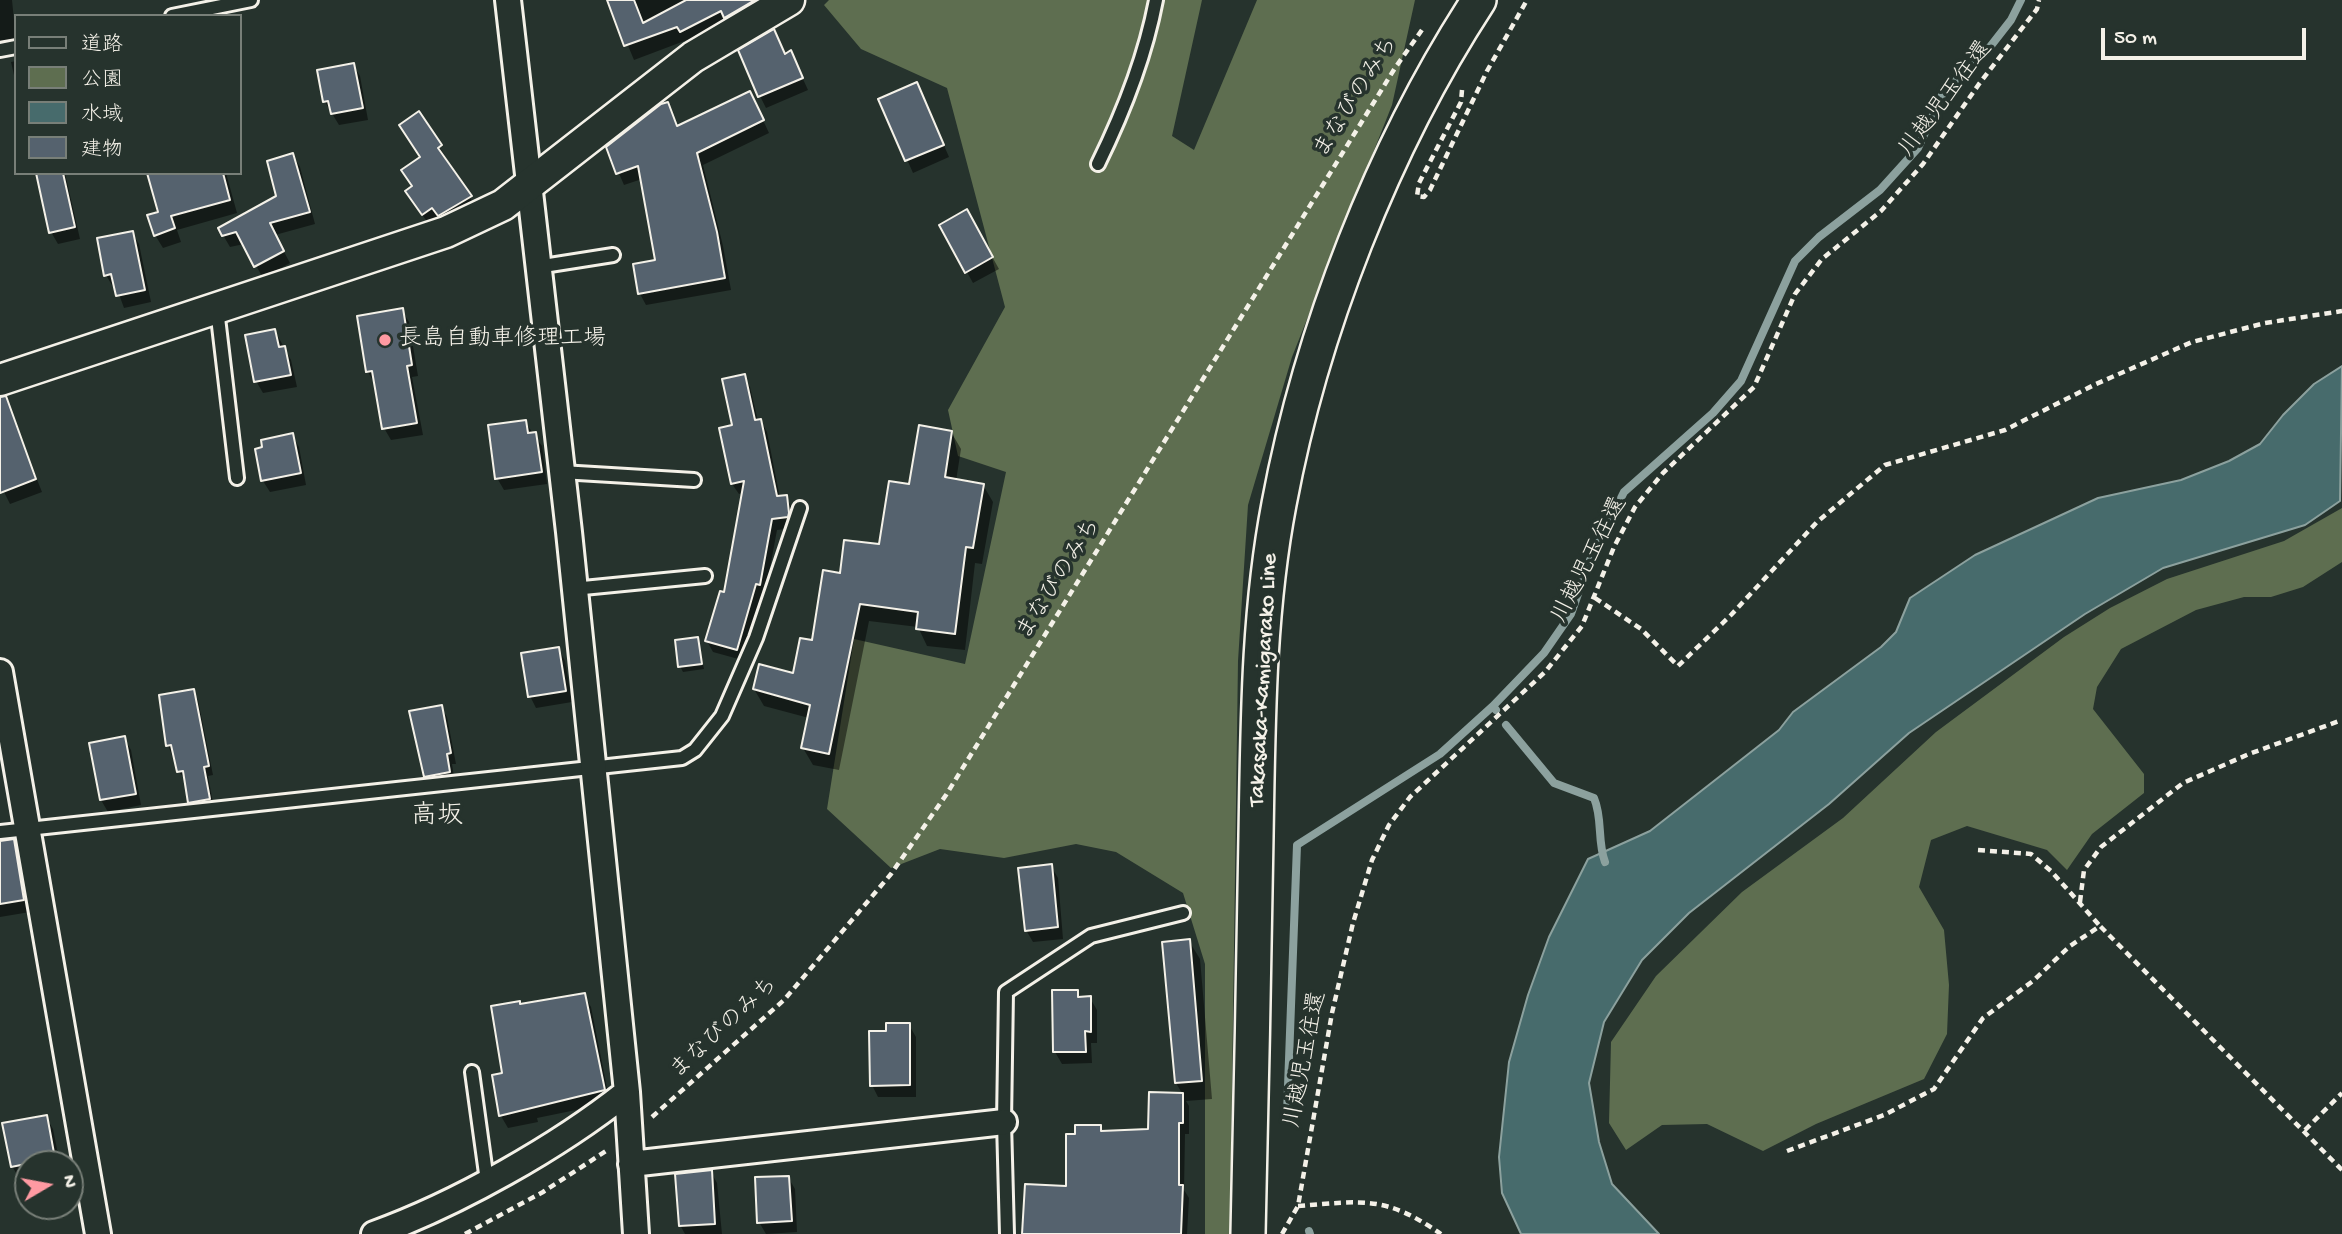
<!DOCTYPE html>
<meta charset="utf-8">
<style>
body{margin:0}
#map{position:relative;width:2342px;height:1234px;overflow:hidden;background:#26332d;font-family:"Gochi Hand","Klee One",sans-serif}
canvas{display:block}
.legend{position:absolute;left:14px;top:14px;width:228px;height:161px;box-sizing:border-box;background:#26332d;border:2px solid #787f78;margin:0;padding:9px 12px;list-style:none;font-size:21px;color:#f4f1e8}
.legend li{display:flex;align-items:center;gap:14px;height:35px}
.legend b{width:35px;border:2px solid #787f78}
.north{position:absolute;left:14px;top:1150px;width:70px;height:70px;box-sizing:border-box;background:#26332d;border:2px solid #787f78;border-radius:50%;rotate:80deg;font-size:19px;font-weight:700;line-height:28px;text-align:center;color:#f4f1e8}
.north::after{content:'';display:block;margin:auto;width:24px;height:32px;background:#ff9aa2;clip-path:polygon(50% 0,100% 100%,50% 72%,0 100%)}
.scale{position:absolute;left:2101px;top:28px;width:205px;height:32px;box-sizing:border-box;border:4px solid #f4f1e8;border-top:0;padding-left:9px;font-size:21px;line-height:24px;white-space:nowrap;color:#f4f1e8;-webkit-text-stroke:5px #26332d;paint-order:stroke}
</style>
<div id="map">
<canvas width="2342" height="1234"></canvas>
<ul class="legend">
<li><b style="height:9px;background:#26332d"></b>道路</li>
<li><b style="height:19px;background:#5e6e50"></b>公園</li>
<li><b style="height:19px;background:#476b6c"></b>水域</li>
<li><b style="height:19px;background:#55626e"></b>建物</li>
</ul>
<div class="north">N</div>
<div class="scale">50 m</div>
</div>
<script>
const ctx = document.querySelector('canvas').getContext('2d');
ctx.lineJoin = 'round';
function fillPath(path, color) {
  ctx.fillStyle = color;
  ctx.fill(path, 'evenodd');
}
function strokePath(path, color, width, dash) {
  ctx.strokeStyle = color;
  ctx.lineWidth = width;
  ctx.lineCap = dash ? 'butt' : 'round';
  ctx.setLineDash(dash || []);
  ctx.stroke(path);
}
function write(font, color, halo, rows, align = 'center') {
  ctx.font = font + ' "Gochi Hand","Klee One",sans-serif';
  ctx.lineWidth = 7;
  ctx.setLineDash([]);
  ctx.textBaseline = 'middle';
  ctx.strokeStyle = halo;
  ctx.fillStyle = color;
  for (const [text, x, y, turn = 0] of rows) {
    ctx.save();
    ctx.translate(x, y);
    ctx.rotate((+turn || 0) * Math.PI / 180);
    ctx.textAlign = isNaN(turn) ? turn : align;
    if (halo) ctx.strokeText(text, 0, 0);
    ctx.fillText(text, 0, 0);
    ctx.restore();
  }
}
fillPath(new Path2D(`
 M 829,0 L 1202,0 L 1172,136 L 1194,150 L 1257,0 L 1415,0 L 1392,105 L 1292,357 L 1248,505 L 1238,661 L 1230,1234 L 1205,1234 L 1205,964 L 1183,893 L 1116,852 L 1076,844 L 1004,858 L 940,849 L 891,868 L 827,809 L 854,639 L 965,664 L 1006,472 L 958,456 L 948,410 L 1005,307 L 947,88 L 861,49 L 824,5 Z
 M 2342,508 L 2342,562 L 2303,587 L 2271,597 L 2244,597 L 2196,610 L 2121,649 L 2097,687 L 2093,709 L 2144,774 L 2144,793 L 2092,834 L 2067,870 L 2047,850 L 1967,826 L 1931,840 L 1919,887 L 1944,930 L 1949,985 L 1947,1034 L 1924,1079 L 1816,1124 L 1763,1151 L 1707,1124 L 1662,1125 L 1626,1150 L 1609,1123 L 1611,1042 L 1656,976 L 1742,892 L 1843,818 L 1936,732 L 2064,637 L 2110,608 L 2167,579 L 2284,541 Z`), '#5e6e50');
const water = new Path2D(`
 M 2342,366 L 2340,501 L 2305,525 L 2163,568 L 2085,614 L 1909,733 L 1829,804 L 1689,913 L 1642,960 L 1604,1022 L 1589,1083 L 1599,1142 L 1612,1184 L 1659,1234 L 1521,1234 L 1502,1193 L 1499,1157 L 1509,1062 L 1528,995 L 1549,937 L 1588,859 L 1650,831 L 1719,777 L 1779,730 L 1793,712 L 1881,647 L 1896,632 L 1910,598 L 1975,555 L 2098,498 L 2181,480 L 2229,461 L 2260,444 L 2283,415 L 2314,384 Z`);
fillPath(water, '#476b6c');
strokePath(water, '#8ca19e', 2);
fillPath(new Path2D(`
 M 0,0 L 12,0 L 16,40 L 0,43 Z
 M 609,0 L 777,0 L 689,45 L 687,40 L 634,60 Z
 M 774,31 L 785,55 L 791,53 L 808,90 L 766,108 L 760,96 Z
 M 16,61 L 16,84 L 11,62 Z
 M 353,65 L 360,76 L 368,120 L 339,125 L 325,102 Z
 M 923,97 L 949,157 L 913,173 L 881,100 Z
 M 667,104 L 678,127 L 756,105 L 769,133 L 703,165 L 723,246 L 731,290 L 646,305 L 640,294 L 635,265 L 658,261 L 642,179 L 624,185 L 608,148 Z
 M 419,113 L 477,209 L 430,226 L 414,203 L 414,187 L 422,158 Z
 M 293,155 L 300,167 L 315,224 L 275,235 L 290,263 L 263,278 L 244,244 L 230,247 L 223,235 L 279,197 Z
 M 38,173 L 65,173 L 80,239 L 58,244 L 51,232 Z
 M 149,173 L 226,173 L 237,213 L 177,230 L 181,242 L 163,248 L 155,235 L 160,213 Z
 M 967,212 L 999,269 L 973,283 L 941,225 Z
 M 132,233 L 139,244 L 151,302 L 124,308 L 116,286 L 113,287 L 106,275 Z
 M 402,310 L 409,322 L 418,376 L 412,377 L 423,435 L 391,440 L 384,428 L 375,384 L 368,372 L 359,317 Z
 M 275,331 L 291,360 L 297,387 L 263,393 L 256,381 Z
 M 744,376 L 750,387 L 758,421 L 761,421 L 767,432 L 780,498 L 786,497 L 792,508 L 794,525 L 793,528 L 777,530 L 765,595 L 762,594 L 742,660 L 713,652 L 707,641 L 725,594 L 743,493 L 739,494 L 732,484 L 734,426 Z
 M 12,417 L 42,492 L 10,504 L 0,484 L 0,422 Z
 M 525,422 L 542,446 L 547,484 L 504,490 L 497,478 Z
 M 951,432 L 961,449 L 956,481 L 983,485 L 993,502 L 982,564 L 975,563 L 965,650 L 927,646 L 918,627 L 869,621 L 839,770 L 813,765 L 803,748 L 809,718 L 764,706 L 754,689 L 795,675 L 813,642 L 841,575 L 880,546 L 911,486 Z
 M 292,435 L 299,447 L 306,485 L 270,492 L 263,481 Z
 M 698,639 L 704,669 L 683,672 L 680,666 Z
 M 559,649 L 565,661 L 572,702 L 536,708 L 530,696 Z
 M 193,691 L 198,700 L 213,775 L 208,776 L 214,808 L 195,811 L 190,802 L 186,780 L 178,771 L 168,745 Z
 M 441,707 L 447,717 L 456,764 L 452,764 L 455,783 L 432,787 L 426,777 Z
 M 124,738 L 131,750 L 141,805 L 108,812 L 101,800 Z
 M 15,856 L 22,868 L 30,912 L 0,917 L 0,858 Z
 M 1051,866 L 1058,878 L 1063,939 L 1033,942 L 1026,930 Z
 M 1189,941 L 1200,959 L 1212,1099 L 1186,1101 L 1189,1106 L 1189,1134 L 1185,1134 L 1184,1190 L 1189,1198 L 1187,1234 L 1024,1234 L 1068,1188 L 1077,1136 L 1100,1127 L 1103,1132 L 1150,1131 L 1151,1094 L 1183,1095 L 1176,1083 L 1164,943 Z
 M 1077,991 L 1081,998 L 1090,998 L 1097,1010 L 1097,1043 L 1091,1043 L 1092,1063 L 1062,1064 L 1055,1052 Z
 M 584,995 L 591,1007 L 610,1103 L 537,1118 L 538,1122 L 508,1128 L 501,1116 L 494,1076 L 505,1074 Z
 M 909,1025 L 916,1037 L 916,1097 L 878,1097 L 872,1085 L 887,1033 Z
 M 46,1117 L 53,1129 L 60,1164 L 28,1164 L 28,1176 L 19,1178 L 12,1166 Z
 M 711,1172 L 717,1183 L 722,1234 L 685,1234 L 680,1225 Z
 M 788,1177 L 795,1189 L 797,1232 L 766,1234 L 759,1222 Z`), '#0007');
strokePath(new Path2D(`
 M 1496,710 L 1493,706 L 1544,653 L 1571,614 L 1590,560 L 1624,492 L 1713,413 L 1741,381 L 1795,261 L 1819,237 L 1880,190 L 1918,148 L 1943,93 L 1986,52 L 2011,20 L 2021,0
 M 1506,725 L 1554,783 L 1594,798 C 1603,819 1597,841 1605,862
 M 1287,1113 L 1297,845 L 1440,754 L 1493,706
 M 1309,1231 L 1310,1234`), '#8ca19e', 8);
const building = new Path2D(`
 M 607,0 L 634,0 L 643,23 L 686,0 L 755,0 L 724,18 L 721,11 L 680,32 L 677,27 L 624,46 Z
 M 774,29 L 785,54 L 791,50 L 803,78 L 758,97 L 738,50 Z
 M 354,63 L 363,108 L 331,114 L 328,101 L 323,102 L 317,70 Z
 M 917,82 L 944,145 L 905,161 L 878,99 Z
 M 750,91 L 764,120 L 697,153 L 717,232 L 725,278 L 638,294 L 633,264 L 655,260 L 638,166 L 616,174 L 606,147 L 661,104 L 668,102 L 677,126 Z
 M 419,111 L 442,145 L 438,148 L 472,196 L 438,216 L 432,208 L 422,215 L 405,191 L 412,186 L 401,170 L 420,157 L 399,125 Z
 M 293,153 L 310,212 L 270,223 L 284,251 L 254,267 L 236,232 L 222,236 L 218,228 L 276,196 L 267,161 Z
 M 36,173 L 63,173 L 75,227 L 49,233 Z
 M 147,173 L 223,173 L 230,200 L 171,216 L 175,228 L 154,236 L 147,215 L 158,212 Z
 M 967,209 L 993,257 L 965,273 L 939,225 Z
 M 133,231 L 145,290 L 116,296 L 111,274 L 104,276 L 97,238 Z
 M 403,308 L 412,365 L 407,366 L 417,423 L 382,429 L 372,371 L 366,372 L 357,316 Z
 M 275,329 L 279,347 L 285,346 L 291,375 L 254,382 L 245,335 Z
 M 745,374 L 755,420 L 761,419 L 777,496 L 787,495 L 789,513 L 788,517 L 772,519 L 760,585 L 756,584 L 737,650 L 705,641 L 720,591 L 724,592 L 744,481 L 731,484 L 719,428 L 732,425 L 722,379 Z
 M 6,396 L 36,479 L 0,493 L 0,397 Z
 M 526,420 L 528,433 L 536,432 L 542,472 L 495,479 L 488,425 Z
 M 919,425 L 952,431 L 945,477 L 984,484 L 973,548 L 966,547 L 955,634 L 916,629 L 918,612 L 860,604 L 829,754 L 801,748 L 810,705 L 753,689 L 759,664 L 793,673 L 800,638 L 812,640 L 823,570 L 840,573 L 844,540 L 879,544 L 889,481 L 909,484 Z
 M 293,433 L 301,473 L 261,481 L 255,449 L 262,447 L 261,440 Z
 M 698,637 L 702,664 L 678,667 L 675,640 Z
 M 559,647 L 566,691 L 528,697 L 521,653 Z
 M 194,689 L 209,766 L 204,767 L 210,799 L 188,803 L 183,771 L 177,772 L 171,745 L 166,746 L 159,695 Z
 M 442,705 L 451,753 L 447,754 L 450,772 L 424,777 L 409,711 Z
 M 125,736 L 136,794 L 100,800 L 89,743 Z
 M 14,839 L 24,900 L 0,904 L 0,841 Z
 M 1052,864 L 1058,927 L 1025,931 L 1018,868 Z
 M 1190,939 L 1202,1081 L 1175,1083 L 1162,942 Z
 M 1052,990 L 1078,990 L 1078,997 L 1091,996 L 1091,1032 L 1085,1031 L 1086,1052 L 1053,1052 Z
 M 585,993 L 605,1090 L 499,1116 L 492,1075 L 502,1073 L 491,1006 L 520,1001 L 520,1004 Z
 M 886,1023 L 910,1023 L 910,1085 L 870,1086 L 869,1031 L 886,1031 Z
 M 1149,1092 L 1183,1093 L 1183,1123 L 1179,1123 L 1179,1185 L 1183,1185 L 1181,1234 L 1022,1234 L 1025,1184 L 1066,1186 L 1066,1134 L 1075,1134 L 1075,1125 L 1101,1125 L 1101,1131 L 1148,1129 Z
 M 47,1115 L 54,1153 L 40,1156 L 41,1161 L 11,1167 L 2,1123 Z
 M 712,1170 L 715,1224 L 679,1226 L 675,1174 Z
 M 789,1176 L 792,1221 L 757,1223 L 755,1177 Z`);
fillPath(building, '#55626e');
strokePath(building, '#f4f1e8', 2);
const service = new Path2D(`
 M 172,16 L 251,0
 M 0,50 L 16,47
 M 1098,164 C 1124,111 1145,58 1156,0
 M 537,267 L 613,255
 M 217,309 L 237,478
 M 561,472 L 694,480
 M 573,589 L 705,576
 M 0,832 L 682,758 L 695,750 L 722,716 L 756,638 L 800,508
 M 472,1072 L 487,1181
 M 1007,1234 L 1004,1122 L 1006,992 L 1091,936 L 1183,913`);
const minor = new Path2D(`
 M 508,0 L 569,532 L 627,1092 L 636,1234
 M 0,672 L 98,1234
 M 631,1164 L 1004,1122
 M 374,1234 C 457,1204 558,1147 627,1092`);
const tertiary = new Path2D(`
 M 0,380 L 446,232 L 503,205 L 693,57 L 789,0`);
const secondary = new Path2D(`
 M 1248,1234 C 1251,1101 1254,969 1256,836 C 1258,725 1258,614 1279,504 C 1311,332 1383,147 1479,0`);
strokePath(service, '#f4f1e8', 18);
strokePath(minor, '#f4f1e8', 30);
strokePath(tertiary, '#f4f1e8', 35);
strokePath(secondary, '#f4f1e8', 38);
strokePath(new Path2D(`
 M 1462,90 L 1461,102 L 1419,183 L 1417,196 L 1424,197 L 1430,190 L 1487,71 L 1527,0
 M 1595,598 L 1641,629 L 1678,666 L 1731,615 L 1817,522 L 1885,465 L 2005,430 L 2096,384 L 2192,342 L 2265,323 L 2342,311
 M 1978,850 L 2031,854 L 2051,871 L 2100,926
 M 2080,902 L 2084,870 L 2101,847 L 2183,783 L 2249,754 L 2342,720
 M 652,1117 L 784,1000 L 891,874 L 946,795 L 1395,68 L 1424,27
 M 2305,1130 L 2342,1093
 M 1787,1151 L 1884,1115 L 1934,1089 L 1983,1018 L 2033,981 L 2070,946 L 2100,926 L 2342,1170
 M 1298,1206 C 1363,1201 1385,1195 1441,1234
 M 465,1234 L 543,1192 L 606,1151
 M 1282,1234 L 1298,1206 L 1332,1013 L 1353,923 L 1372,860 L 1389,825 L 1410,797 L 1545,672 L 1582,626 L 1614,547 L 1635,507 L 1663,473 L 1754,387 L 1795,294 L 1822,259 L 1881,211 L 1923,164 L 1979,84 L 2037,9 L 2039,0`), '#f4f1e8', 4.5, [7, 5]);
strokePath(service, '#26332d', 12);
strokePath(minor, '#26332d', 24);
strokePath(tertiary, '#26332d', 30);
strokePath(secondary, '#26332d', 33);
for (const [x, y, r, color] of [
 [385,340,7,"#ff9aa2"]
]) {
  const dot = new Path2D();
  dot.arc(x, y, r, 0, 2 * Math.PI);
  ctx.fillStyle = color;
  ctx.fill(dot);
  strokePath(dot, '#26332d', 2.5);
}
write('23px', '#f4f1e8', '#26332d', [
 ["まなびのみち",1357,98,-58],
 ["川越児玉往還",1947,100,-53],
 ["川越児玉往還",1591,561,-63],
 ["まなびのみち",1060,580,-58],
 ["Takasaka-Kamigarako Line",1265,680,-87],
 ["まなびのみち",725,1029,-43],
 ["川越児玉往還",1307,1060,-79]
]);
write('23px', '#f4f1e8', '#26332d', [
 ["長島自動車修理工場",399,340]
], 'left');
write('26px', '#f4f1e8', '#26332d', [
 ["高坂",437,818]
]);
</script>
